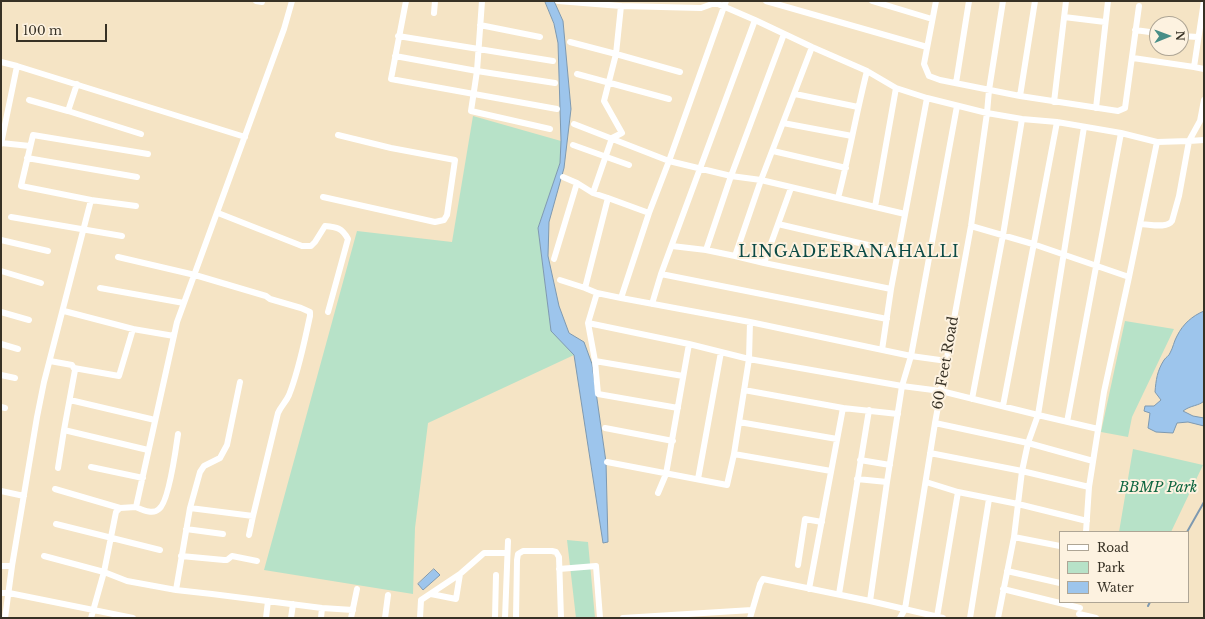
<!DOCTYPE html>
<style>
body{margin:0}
#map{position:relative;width:1205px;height:619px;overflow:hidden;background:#f5e4c5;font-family:"Libre Baskerville",serif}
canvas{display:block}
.frame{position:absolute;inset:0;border:2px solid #373125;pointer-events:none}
.legend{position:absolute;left:1059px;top:531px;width:130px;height:72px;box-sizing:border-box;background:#fdf2e0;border:1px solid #aea595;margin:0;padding:5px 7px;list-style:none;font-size:12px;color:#373125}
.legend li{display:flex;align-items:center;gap:8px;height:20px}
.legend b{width:20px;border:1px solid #aea595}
.north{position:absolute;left:1149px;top:16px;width:40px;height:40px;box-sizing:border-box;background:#fdf2e0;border:1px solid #aea595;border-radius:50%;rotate:89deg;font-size:11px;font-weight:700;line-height:16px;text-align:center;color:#373125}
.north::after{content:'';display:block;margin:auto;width:14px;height:18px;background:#488e87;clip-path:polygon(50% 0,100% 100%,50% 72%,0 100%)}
.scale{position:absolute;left:16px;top:24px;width:91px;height:18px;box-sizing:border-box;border:2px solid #373125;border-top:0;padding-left:5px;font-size:12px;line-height:14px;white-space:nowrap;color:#373125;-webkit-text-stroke:3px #fdf2e0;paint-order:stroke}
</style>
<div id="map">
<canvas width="1205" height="619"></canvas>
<div class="frame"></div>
<ul class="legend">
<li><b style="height:5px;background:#fff"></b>Road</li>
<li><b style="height:11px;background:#b7e2c8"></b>Park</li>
<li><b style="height:11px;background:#9dc5ec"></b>Water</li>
</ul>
<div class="north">N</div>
<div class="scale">100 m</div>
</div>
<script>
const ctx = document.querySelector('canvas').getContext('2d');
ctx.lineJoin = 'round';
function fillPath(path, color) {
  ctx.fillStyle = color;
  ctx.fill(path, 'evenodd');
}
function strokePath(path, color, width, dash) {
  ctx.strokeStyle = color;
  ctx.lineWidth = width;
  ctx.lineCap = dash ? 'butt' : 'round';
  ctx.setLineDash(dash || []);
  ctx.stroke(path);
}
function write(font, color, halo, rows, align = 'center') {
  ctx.font = font + ' "Libre Baskerville",serif';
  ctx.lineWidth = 4;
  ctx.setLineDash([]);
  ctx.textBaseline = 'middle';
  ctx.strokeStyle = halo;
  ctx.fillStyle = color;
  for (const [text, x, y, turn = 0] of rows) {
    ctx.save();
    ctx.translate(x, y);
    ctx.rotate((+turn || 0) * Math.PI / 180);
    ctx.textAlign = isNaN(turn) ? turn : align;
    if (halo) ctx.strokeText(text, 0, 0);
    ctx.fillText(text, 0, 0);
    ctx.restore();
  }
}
fillPath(new Path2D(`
 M 473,116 L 561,141 L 560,163 L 538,228 L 551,330 L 574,355 L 428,423 L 415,528 L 413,594 L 264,570 L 357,231 L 452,242 Z
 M 1125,321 L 1174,329 L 1132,417 L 1128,437 L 1101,432 Z
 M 1133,449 L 1203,465 L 1171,532 L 1119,532 Z
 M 567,540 L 588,542 L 595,618 L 576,618 Z`), '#b7e2c8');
const water = new Path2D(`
 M 545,1 L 554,1 L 563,21 L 571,109 L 564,168 L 549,222 L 548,256 L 559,306 L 569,333 L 584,342 L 592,364 L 606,462 L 608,542 L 603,543 L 574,355 L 551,331 L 538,228 L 560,163 L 561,141 L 558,43 L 554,24 Z
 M 1204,311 L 1204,401 C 1199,406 1191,405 1183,411 L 1193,416 L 1204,418 L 1204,426 L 1188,422 L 1177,423 L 1173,433 L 1156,432 L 1148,428 L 1150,413 L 1144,411 L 1145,406 L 1154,406 L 1161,400 L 1155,392 C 1156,380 1157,371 1164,360 C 1166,357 1169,356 1170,353 C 1173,348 1174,341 1177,336 C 1183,324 1192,316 1204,311 Z
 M 434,569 L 440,575 L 423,590 L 418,584 Z`);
fillPath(water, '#9dc5ec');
strokePath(water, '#7e99b0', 1);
strokePath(new Path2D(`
 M 1187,532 L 1204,502
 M 1148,606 L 1150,602`), '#7e99b0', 2);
strokePath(new Path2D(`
 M 256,1 L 262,2 L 262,1
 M 406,1 L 391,79 L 557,109
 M 482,1 L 477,71 L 471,111 L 550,129
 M 558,1 L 621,6 L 701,8 L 712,4 L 718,4 L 755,20 L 812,47 L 867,71 L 896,88 L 927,98 L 987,113 L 1022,119 L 1057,122 L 1121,133 L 1157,142 L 1189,141 L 1204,140
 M 766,1 L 927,47
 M 872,1 L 932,19
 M 936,1 L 924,64 L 929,76 L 940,80 L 1020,96 L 1118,111 L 1125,108 L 1139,6
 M 1204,1 L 1194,67 L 1204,69
 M 621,6 L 616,54 L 680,72
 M 434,13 L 435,1
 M 1064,17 L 1105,22
 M 480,25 L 540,37
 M 1135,30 L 1157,33
 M 398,36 L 553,61
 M 1181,36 L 1198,37
 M 570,42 L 616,54 L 604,101 L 622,133 L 612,138 L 593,193
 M 395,56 L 477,71 L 555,83
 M 1133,58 L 1194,67
 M 1,62 L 17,66 L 1,144
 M 17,66 L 245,137
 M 577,74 L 669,99
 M 956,83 L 969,1
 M 77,84 L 68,111 L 141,134
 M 795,94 L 858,107
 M 1020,96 L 1035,1
 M 29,100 L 68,111
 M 1054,102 L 1066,1
 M 1096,108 L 1108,1
 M 783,123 L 852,136
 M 574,124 L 669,161 L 731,176 L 761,180 L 905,214
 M 1,143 L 30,146
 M 573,145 L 629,165
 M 773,151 L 846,168
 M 27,158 L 137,177
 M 563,177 L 577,183 L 593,193 L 608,198
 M 323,197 L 435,222 L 444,220 L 447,215 L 455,160 L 391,148 L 338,135
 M 838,198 C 849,156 856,114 867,71
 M 136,206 L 91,200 L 21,186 L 33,135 L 148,154
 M 875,207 L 896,88
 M 218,213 L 302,246 L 311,246 L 315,242 L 325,226 C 337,227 342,228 348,239 L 328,312
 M 11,217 L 122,236
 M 778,224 L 898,252
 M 1140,224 C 1149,224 1167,229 1172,221 L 1179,196 L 1189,141 L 1200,121 L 1204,100
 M 971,226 L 1033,244 L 1129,277
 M 1,240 L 48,251
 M 672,246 L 706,250 L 735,256 L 764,263 L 891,289
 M 706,250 L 731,176 L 784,34
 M 735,256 L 761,180 L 812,47
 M 118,257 L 195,275 L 266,296 L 270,299 L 301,308 L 310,312 L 310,316 C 304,343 299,370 289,395 C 286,402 281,406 278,413 L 253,516 L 190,508 L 176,590
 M 554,259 L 577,183
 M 764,263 L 791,188
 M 1,271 L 41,283
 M 661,274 L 887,319
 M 560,280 L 585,288
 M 100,288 L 184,303
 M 597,293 L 588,323 L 595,361 L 598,394 L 678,408
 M 621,298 L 649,213 L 669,161 L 726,1
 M 652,304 L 661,274 L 755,20
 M 64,311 L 133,329 L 174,336
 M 1,312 L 29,320
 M 750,322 L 911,356 L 947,361
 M 588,323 L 689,344 L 749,359 L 902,386 L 941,391 L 1038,415 L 1098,429
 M 1,344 L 18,349
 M 882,350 L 891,289 L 927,98
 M 50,361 L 72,365 L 75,370 L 64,430 L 148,450
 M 595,361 L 683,376
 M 74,368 L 119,376 L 133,329
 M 1,375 L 15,378
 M 744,390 L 843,408 L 898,414
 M 972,399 L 1003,235 L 1022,119
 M 70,400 L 155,420
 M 1003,406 L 1057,122
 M 1,407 L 5,408
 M 739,422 L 837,439
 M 1067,422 L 1121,133
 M 935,423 L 1028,443 L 1093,461
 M 605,428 L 673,441
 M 930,453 L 1022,471 L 1089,487
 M 734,454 L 831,471
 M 860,460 L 890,465
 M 607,462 L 727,485 L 734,454 L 749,359 L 750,322 L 621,298 L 597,293 L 585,288 L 608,198 L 649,213
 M 91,467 L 143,478
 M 58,468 L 64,430
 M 698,479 L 721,352
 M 857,479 L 887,482
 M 926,482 L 958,492 L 1018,504 L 1087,521
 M 55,489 L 120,508
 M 1,491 L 24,496
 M 658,493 L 666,474 L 689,344
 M 136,507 C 143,510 153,515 159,509 C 169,502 176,448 178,434
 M 190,508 L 200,472 L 204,466 L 220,458 L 227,445 L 240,382
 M 56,524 L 160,550
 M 186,529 L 223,534
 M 1086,532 L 1089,487 L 1104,392 L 1129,277 L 1157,142
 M 249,535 L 253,516
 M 1014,537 L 1060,546
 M 44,556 L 104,572 L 127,581 L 176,590 L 212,594 L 322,608 L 353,610
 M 181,556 L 224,560 L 227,560 L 232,556 L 257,561
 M 798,565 L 805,519 L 822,522
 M 1,566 L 12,566
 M 559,569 L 596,566 L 600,618
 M 1007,571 L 1060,583
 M 809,589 L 843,408
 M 1003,589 L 1080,608
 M 1,593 L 9,593 L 133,618
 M 431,594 L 456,599 L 460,574
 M 839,594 L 869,410
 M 870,601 L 887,482 L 902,386 L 911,356 L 957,106
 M 1079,614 L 1096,618
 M 937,617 L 958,492
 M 5,618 L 12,566 L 37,417 L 44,382 L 91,200
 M 91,618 L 104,572 L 116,512 L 120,508 L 136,507 L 177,322 L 284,29 L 292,1
 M 266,618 L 268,601
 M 291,618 L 293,604
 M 321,618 L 322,608
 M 351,618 L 357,589
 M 385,618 L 388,595
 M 420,618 L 421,600 L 460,574 L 484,553 L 507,553
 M 495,618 L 496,575
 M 505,618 L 508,541
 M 516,618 L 517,560 L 518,554 L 523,551 L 552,551 L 556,552 L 559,557 L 561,618
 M 623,618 L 752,610
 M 750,618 L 760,584 L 763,579 L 870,601 L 943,618
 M 900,618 L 905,609 L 935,423 L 971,226 L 987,113 L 989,90 L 1003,1
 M 970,618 L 989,499
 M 998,618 L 1014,537 L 1022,471 L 1028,443 L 1038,415 L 1084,127`), '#fff', 6);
write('14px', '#373125', '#fdf2e0', [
 ["60 Feet Road",946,363,-80]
]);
write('italic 14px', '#0f6640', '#fdf2e0', [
 ["BBMP Park",1158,488]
]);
ctx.letterSpacing = '1px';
write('16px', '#0c4a45', '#fdf2e0', [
 ["LINGADEERANAHALLI",849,252]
]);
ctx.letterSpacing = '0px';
</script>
